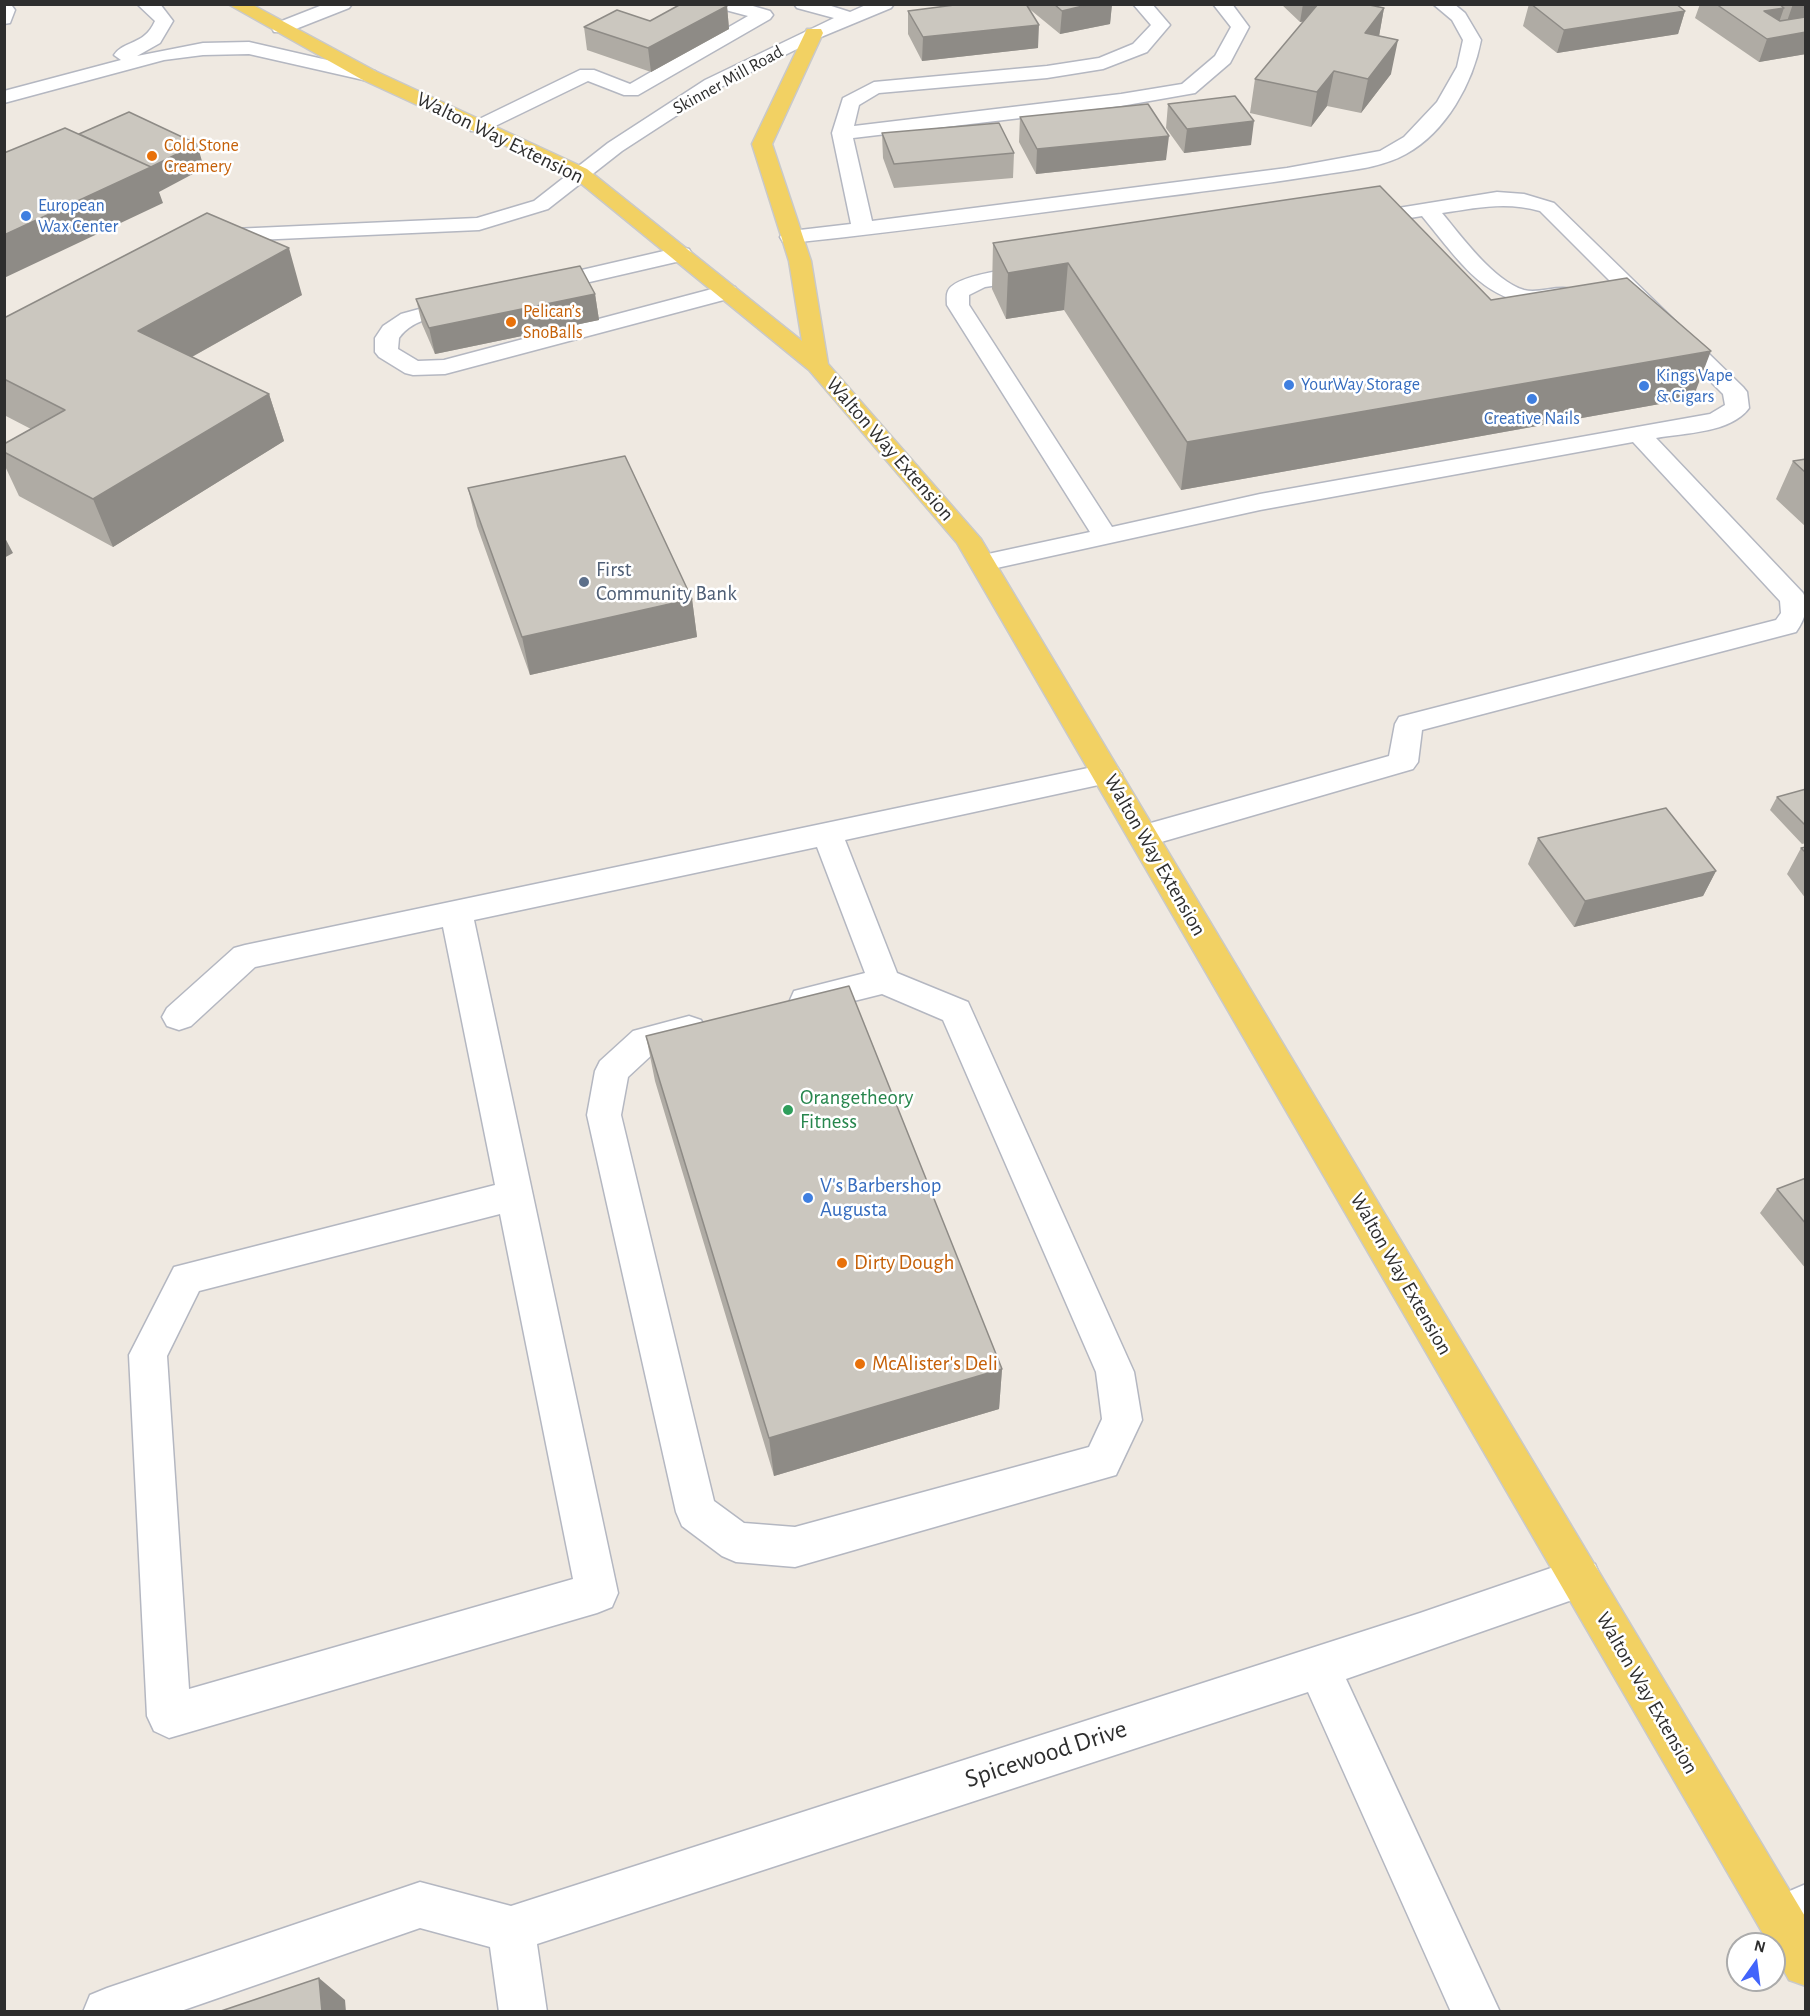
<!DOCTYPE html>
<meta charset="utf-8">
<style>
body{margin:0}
#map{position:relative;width:1810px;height:2016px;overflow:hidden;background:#efe9e1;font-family:"Alegreya Sans",sans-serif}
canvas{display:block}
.frame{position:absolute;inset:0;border:6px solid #2e2e2e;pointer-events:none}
.north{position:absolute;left:1726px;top:1932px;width:60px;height:60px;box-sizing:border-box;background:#fff;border:2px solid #ababab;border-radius:50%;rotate:14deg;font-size:16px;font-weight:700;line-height:24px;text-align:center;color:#2e2e2e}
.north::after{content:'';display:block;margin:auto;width:21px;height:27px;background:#4264fb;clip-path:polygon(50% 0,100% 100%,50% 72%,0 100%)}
</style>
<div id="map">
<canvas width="1810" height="2016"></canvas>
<div class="frame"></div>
<div class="north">N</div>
</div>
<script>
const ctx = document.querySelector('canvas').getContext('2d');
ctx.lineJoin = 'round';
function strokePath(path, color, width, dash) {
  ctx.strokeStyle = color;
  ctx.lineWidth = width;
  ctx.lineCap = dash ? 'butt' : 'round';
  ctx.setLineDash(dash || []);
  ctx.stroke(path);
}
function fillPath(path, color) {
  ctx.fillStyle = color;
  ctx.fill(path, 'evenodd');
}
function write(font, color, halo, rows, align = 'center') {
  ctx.font = font + ' "Alegreya Sans",sans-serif';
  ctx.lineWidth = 5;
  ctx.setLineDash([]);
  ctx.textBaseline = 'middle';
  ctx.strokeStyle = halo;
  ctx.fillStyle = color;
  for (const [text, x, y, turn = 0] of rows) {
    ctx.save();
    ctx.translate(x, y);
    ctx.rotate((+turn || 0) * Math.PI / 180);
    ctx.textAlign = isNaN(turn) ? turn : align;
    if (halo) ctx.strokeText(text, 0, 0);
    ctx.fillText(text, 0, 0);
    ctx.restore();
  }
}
const minor = new Path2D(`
 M 4,4 L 12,6 L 15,10 L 10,23 L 4,24 Z
 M 137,4 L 160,4 L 173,21 L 160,43 L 137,56 L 203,43 L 249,42 L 375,71 L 378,75 L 375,79 L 368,81 L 249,54 L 203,55 L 164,60 L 4,103 L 4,91 L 121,60 L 114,55 C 124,40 144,46 155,21 Z
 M 325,4 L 352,4 L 349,8 L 288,32 L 274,32 L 272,28 L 274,24 Z
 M 715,4 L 746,4 L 770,11 L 773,15 L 770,19 L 638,95 L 624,95 L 588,81 L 485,131 L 471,131 L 468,127 L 471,123 L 580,70 L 594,70 L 630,84 L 748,16 L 718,8 Z
 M 794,4 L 825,4 L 850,12 L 868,4 L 894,4 L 891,8 L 821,37 L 719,88 L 622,151 L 548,209 L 479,230 L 211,242 L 203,241 L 200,236 L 203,231 L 211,230 L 477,218 L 534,201 L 608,143 L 705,80 L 834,18 L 797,8 Z
 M 1133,4 L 1152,4 L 1170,25 L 1147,52 L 1103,69 L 1047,78 L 879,93 L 859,105 L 854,126 L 1121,94 L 1182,84 L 1215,56 L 1231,27 L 1213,4 L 1232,4 L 1249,27 L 1230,63 L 1195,93 L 1121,106 L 853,138 L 872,221 L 1287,168 L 1380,151 L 1404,137 L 1437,102 L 1457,67 L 1463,40 L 1452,20 L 1433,4 L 1454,4 L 1465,13 L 1481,40 C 1473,83 1446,132 1406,154 C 1383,167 1353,170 1327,174 C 1289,180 1252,185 1214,190 C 1073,208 932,228 791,243 L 783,242 L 780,237 L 783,232 L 791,231 L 851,224 L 832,133 L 843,98 L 874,82 L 1047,66 L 1099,58 L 1133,44 L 1151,25 Z
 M 1497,192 L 1524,194 L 1554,203 L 1743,387 L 1747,392 L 1749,408 C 1731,433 1684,433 1656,438 L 1803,593 C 1810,606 1804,621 1796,632 L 1422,730 L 1418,762 L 1413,769 L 1144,847 L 1133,844 L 1129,836 L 1133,828 L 1389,756 L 1395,724 L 1399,717 L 1776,620 L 1781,613 L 1780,601 L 1633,442 L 1260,510 L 983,571 L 974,569 L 970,563 L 974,557 L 1090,532 L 947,305 C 947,301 946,295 948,291 C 955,274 1020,268 1037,265 L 1045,267 L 1048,272 L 1045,277 L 1037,279 L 985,287 L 969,295 L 969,305 L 1112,527 L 1260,494 L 1710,414 L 1725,405 L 1723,394 L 1540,211 C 1506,201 1476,208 1442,213 C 1462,237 1494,281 1524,290 C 1539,294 1556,285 1571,289 L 1574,294 L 1571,299 C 1494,318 1466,269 1422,216 L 1361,226 L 1353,225 L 1350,220 L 1353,215 L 1361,214 Z
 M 681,247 L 689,249 L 692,254 L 689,259 L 542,293 L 534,291 L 531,286 L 534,281 Z
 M 727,285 L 735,287 L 738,292 L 735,297 L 445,374 L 413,375 L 405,373 L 379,357 L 375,352 L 375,338 L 383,326 L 401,314 L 463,297 L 471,299 L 474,304 L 471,309 C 448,314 413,317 399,338 L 398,349 L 418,361 L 444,360 Z
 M 1107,764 L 1117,767 L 1122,774 L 1117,781 L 845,840 L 897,973 L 968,1002 L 1134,1372 L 1142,1420 L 1116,1475 L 795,1567 L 736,1562 L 722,1556 L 682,1526 L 676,1512 L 587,1115 L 595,1071 L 600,1061 L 633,1031 L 689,1016 L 701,1020 L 706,1029 L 701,1038 L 656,1051 L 628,1077 L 621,1115 L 714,1501 L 744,1523 L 795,1527 L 1089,1447 L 1102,1419 L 1096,1372 L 943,1020 L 882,994 L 806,1013 L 794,1009 L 790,1000 L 794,991 L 865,973 L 817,847 L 474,920 L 618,1593 L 612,1607 L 597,1613 L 169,1738 L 154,1731 L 147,1716 L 129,1355 L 174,1267 L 495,1185 L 443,927 L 255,967 L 191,1026 L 179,1030 L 167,1026 L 162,1017 L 167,1008 L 234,948 L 245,945 ZM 500,1214 L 573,1579 L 189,1689 L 167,1356 L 199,1291 Z
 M 1580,1558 L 1595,1564 L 1601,1578 L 1595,1592 L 1346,1679 L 1500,2012 L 1451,2012 L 1308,1692 L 537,1944 L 547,2012 L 499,2012 L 490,1947 L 420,1928 L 178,2012 L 83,2012 L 90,1995 L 107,1988 L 420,1882 L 511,1906 L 1420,1613 Z
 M 1806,1884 L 1806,1931 L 1780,1941 L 1764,1934 L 1757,1918 L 1764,1902 Z`);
const major = new Path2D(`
 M 228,4 L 251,4 L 375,71 L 587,169 L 802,341 L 789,261 L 752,144 L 805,33 L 807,29 L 821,29 L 823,33 L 772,144 L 811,261 L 828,364 L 981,539 L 1806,1918 L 1806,1986 L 1789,1980 L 1774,1953 L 1774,1944 L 1769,1944 L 957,543 L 809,370 L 573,177 L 361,79 Z`);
strokePath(minor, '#b4b7c1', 3);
strokePath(major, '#c9c9c9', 3);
fillPath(minor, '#fff');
fillPath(major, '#f2d163');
fillPath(new Path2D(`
 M 957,4 L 1112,4 L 1110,24 L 1060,34 L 1027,7 L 1038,48 L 922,61 L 908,34 L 908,11 L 957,6 Z
 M 1281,4 L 1370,4 L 1370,6 L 1384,8 L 1379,36 L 1391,74 L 1361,113 L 1327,106 L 1311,127 L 1250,113 L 1255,79 L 1304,21 L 1300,22 Z
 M 1529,4 L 1676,4 L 1685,11 L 1678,34 L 1557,53 L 1523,26 Z
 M 1700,4 L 1806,4 L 1806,54 L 1759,62 L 1695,18 Z
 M 727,6 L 729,29 L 651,72 L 587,50 L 584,27 L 650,21 Z
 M 1168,104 L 1251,145 L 1184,153 L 1166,128 Z
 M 1020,117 L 1166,160 L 1036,174 L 1019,142 Z
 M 882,133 L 1014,153 L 1013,178 L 894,188 L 883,158 Z
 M 993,243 L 1491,300 L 1693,398 L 1181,490 L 1064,310 L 1006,319 L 992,289 Z
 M 595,294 L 599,320 L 435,354 L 422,324 L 416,299 Z
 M 302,295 L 192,357 L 269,394 L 284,441 L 113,547 L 19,496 L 4,464 L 4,444 L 31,429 L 4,415 L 4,318 Z
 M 1806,459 L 1806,527 L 1776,499 L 1793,461 Z
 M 468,488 L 692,599 L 697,637 L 530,675 L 477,526 Z
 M 1806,789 L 1806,843 L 1802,844 L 1770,810 L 1777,797 Z
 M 1538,838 L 1716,871 L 1703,896 L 1574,927 L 1528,864 Z
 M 1806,847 L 1806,899 L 1787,874 L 1801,848 Z
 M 646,1036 L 1002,1369 L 999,1409 L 774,1476 L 655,1081 Z
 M 1806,1178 L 1806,1269 L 1760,1213 L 1777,1189 Z`), '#afaba4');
fillPath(new Path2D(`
 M 1091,4 L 1112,4 L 1110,24 L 1060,34 L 1062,11 Z
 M 1303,4 L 1326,4 L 1324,18 L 1300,22 Z
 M 1793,4 L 1806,4 L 1806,25 L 1785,27 Z
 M 727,6 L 729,29 L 651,72 L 648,48 Z
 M 1384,8 L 1378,42 L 1365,33 Z
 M 1784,8 L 1776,31 L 1764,11 Z
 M 1685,11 L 1678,34 L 1557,53 L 1564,30 Z
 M 1039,25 L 1038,48 L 922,61 L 923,37 Z
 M 1806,32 L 1806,54 L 1759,62 L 1767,39 Z
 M 1398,40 L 1391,74 L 1361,113 L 1368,79 Z
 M 1334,71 L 1327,106 L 1311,127 L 1317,92 Z
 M 1254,121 L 1251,145 L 1184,153 L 1187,129 Z
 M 1169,136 L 1166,160 L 1036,174 L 1037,149 Z
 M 197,144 L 204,168 L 159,192 L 163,203 L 4,278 L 4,235 Z
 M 289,248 L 302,295 L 154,378 L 138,331 Z
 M 1068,263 L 1064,310 L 1006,319 L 1008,273 Z
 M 595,294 L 599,320 L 435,354 L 429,328 Z
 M 1711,351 L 1693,398 L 1181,490 L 1187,442 Z
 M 269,394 L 284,441 L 113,547 L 93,499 Z
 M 4,536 L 13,553 L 4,558 Z
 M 692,599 L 697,637 L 530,675 L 522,637 Z
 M 1716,871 L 1703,896 L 1574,927 L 1585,901 Z
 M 1002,1369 L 999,1409 L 774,1476 L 769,1438 Z
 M 319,1978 L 345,2000 L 346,2012 L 322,2012 Z`), '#8e8b86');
const building = new Path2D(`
 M 681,4 L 723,4 L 727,6 L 648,48 L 584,27 L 617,10 L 650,21 Z
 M 962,4 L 1026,4 L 1039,25 L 923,37 L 908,11 Z
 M 1054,4 L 1091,4 L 1062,11 Z
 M 1318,4 L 1365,4 L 1384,8 L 1365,33 L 1398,40 L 1368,79 L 1334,71 L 1317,92 L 1255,79 Z
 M 1531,4 L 1676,4 L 1685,11 L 1564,30 Z
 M 1716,4 L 1779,4 L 1784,8 L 1764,11 L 1780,21 L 1805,17 L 1806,32 L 1767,39 Z
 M 1235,96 L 1254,121 L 1187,129 L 1168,104 Z
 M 1148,104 L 1169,136 L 1037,149 L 1020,117 Z
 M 129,112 L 197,144 L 151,167 L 79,134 Z
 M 999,123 L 1014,153 L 894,164 L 882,133 Z
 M 65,128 L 151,167 L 4,235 L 4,153 Z
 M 1380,186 L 1491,300 L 1627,278 L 1711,351 L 1187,442 L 1068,263 L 1008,273 L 993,243 Z
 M 207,213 L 289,248 L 138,331 L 269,394 L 93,499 L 4,452 L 4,444 L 65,410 L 4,379 L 4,318 Z
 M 580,266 L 595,294 L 429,328 L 416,299 Z
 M 625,456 L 692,599 L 522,637 L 468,488 Z
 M 1806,459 L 1806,473 L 1793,461 Z
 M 1806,789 L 1806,826 L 1777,797 Z
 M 1666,808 L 1716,871 L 1585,901 L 1538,838 Z
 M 1806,847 L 1806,853 L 1801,848 Z
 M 849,986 L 1002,1369 L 769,1438 L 646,1036 Z
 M 1806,1178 L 1806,1224 L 1777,1189 Z
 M 319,1978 L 322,2012 L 218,2012 Z`);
fillPath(building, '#cbc7bf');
strokePath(building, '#8e8b86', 1.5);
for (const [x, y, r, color] of [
 [152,156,6,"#e8710a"],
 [26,216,6,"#3f7fe0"],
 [511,322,6,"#e8710a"],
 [1289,385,6,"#3f7fe0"],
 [1644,386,6,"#3f7fe0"],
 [1532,399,6,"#3f7fe0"],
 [584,582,6,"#5c6f8a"],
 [788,1110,6,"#2e9e5b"],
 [808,1198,6,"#3f7fe0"],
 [842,1263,6,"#e8710a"],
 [860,1364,6,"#e8710a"]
]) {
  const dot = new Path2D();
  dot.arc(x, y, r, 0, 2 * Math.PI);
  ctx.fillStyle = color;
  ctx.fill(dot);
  strokePath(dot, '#fff', 2);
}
write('18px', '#2e2e2e', '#fff', [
 ["Skinner Mill Road",728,80,-29]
]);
write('18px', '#c56008', '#fff', [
 ["Cold Stone",164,146],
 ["Creamery",164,167],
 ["Pelican’s",523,312],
 ["SnoBalls",523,333]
], 'left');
write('18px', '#366cbe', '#fff', [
 ["European",38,206],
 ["Wax Center",38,227],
 ["Kings Vape",1656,376],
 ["& Cigars",1656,397],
 ["YourWay Storage",1301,385],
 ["Creative Nails",1532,419,"center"]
], 'left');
write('21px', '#2e2e2e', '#fff', [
 ["Walton Way Extension",500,138,26],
 ["Walton Way Extension",890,449,49],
 ["Walton Way Extension",1155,855,60],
 ["Walton Way Extension",1401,1274,60],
 ["Walton Way Extension",1647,1693,60]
]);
write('21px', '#4e5e75', '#fff', [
 ["First",596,570],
 ["Community Bank",596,594]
], 'left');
write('21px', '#27864d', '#fff', [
 ["Orangetheory",800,1098],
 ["Fitness",800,1122]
], 'left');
write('21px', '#366cbe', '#fff', [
 ["V's Barbershop",820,1186],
 ["Augusta",820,1210]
], 'left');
write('21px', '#c56008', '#fff', [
 ["Dirty Dough",854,1263],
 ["McAlister's Deli",872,1364]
], 'left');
write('26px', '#2e2e2e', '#fff', [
 ["Spicewood Drive",1046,1754,-18]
]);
</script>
